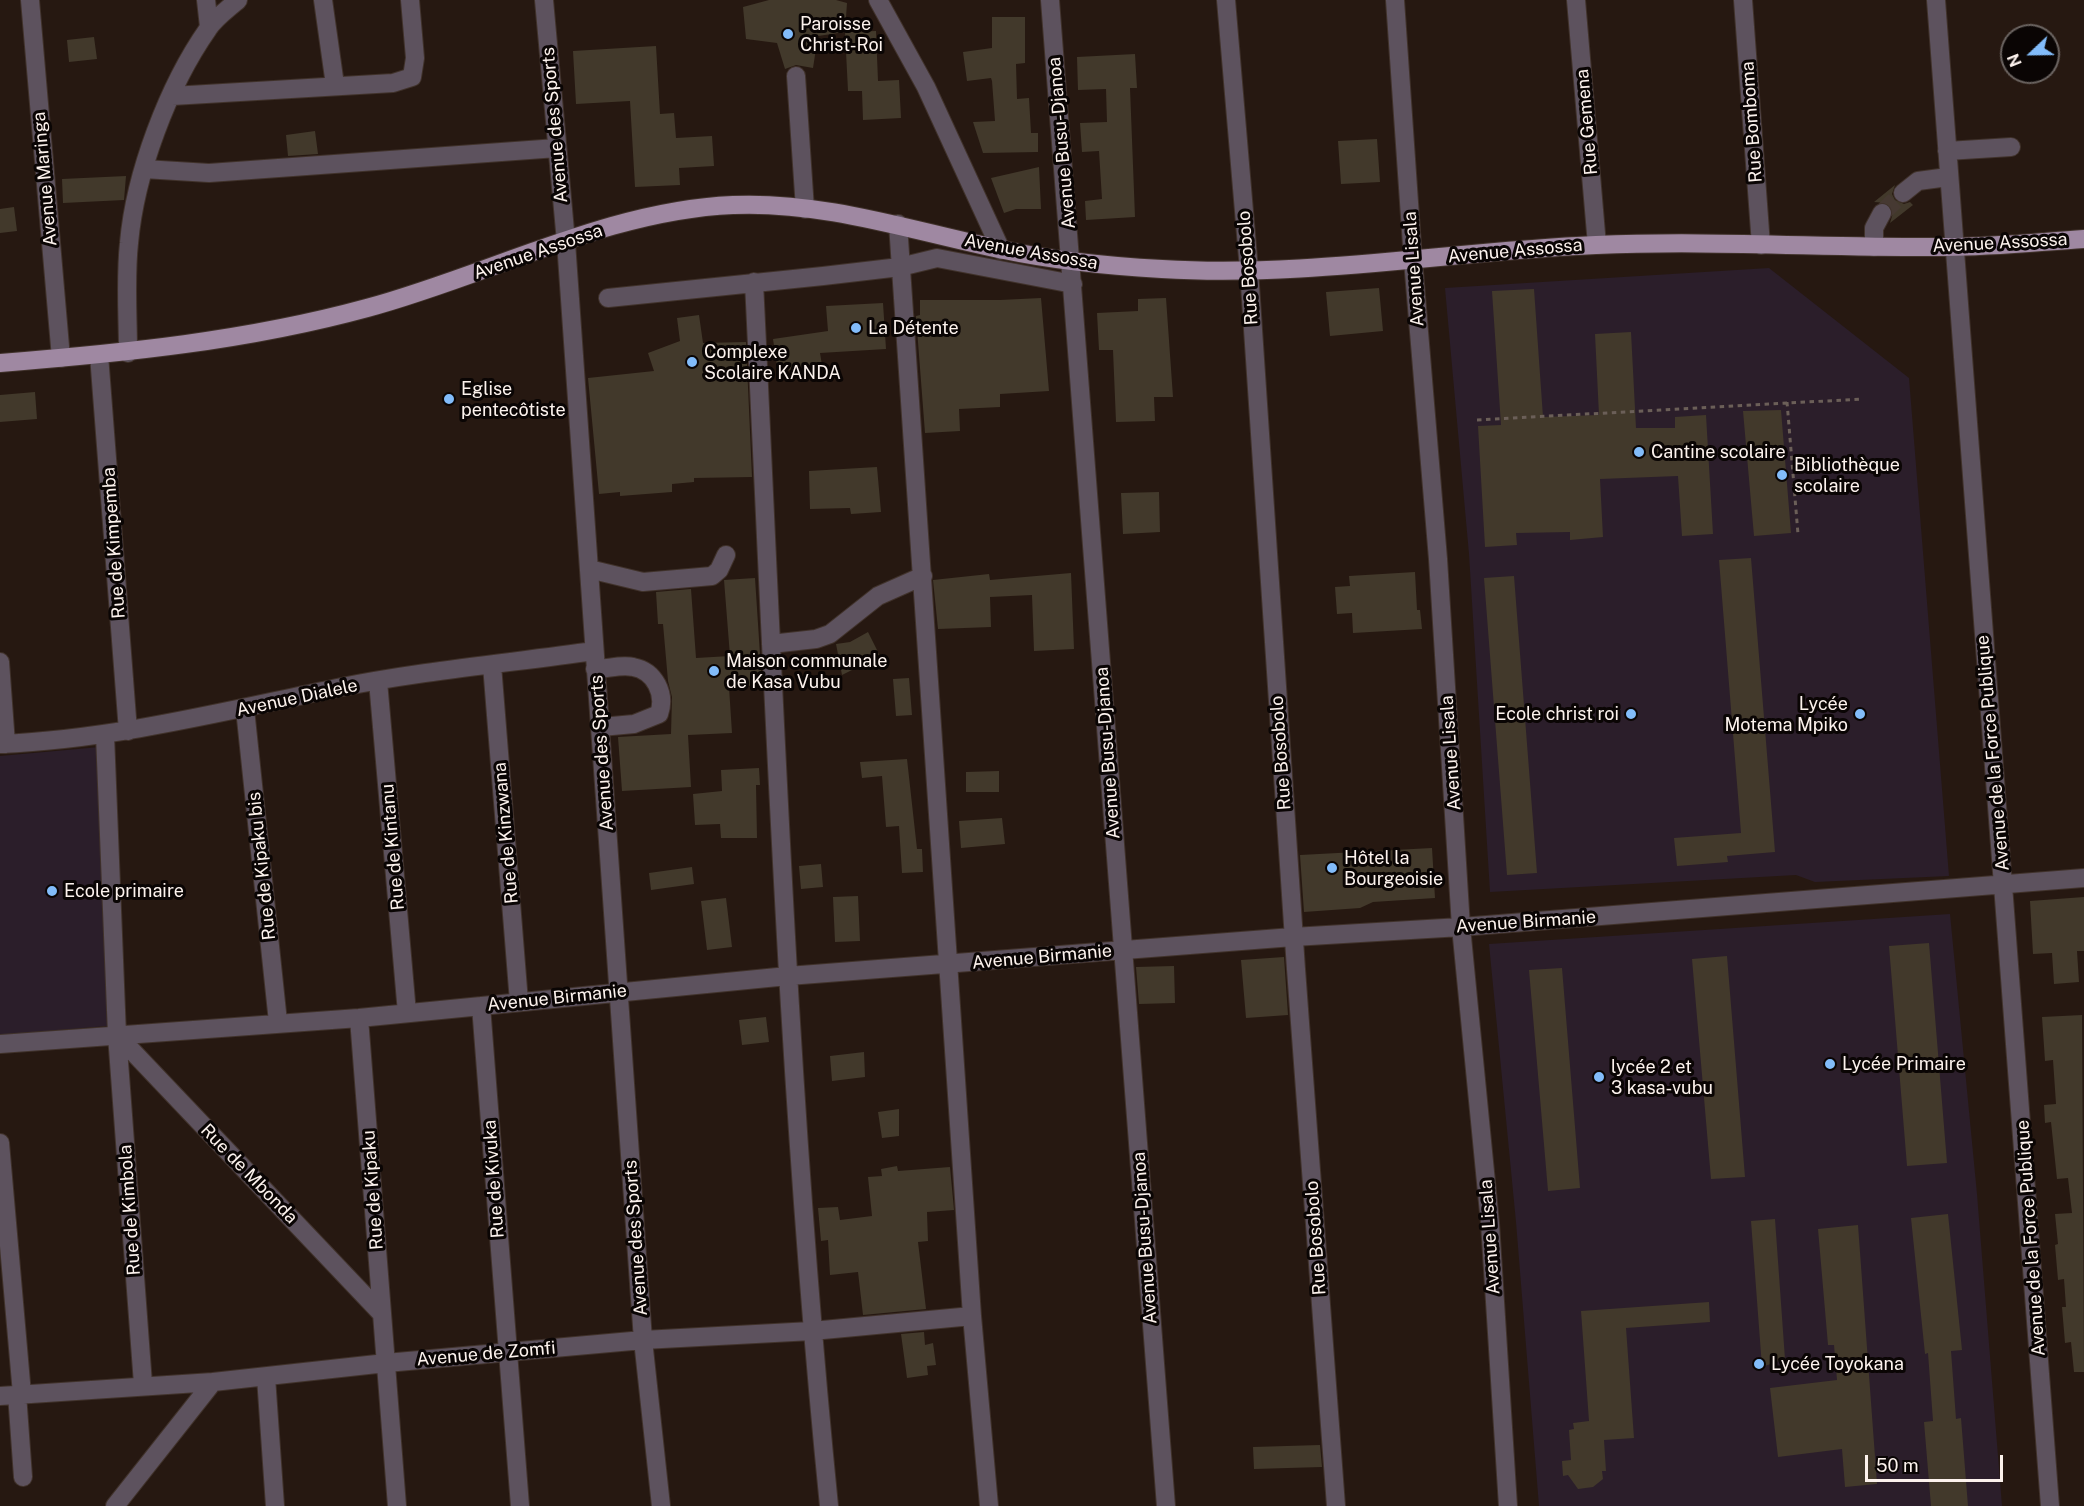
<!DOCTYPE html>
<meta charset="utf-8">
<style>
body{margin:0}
#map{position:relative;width:2084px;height:1506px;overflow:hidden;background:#261811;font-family:"Public Sans",sans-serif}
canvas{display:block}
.north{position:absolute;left:2000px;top:24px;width:60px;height:60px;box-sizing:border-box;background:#0a0504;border:2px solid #6b6461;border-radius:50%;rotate:248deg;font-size:16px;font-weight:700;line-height:24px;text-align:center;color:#fcf2ed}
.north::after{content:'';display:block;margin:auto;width:21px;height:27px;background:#82bcfa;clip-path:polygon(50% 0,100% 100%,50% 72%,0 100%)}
.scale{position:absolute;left:1865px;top:1455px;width:138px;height:27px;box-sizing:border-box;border:3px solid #fcf2ed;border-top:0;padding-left:8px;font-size:18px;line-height:21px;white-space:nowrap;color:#fcf2ed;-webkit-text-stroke:4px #0a0504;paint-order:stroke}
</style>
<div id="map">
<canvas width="2084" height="1506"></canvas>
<div class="north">N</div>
<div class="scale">50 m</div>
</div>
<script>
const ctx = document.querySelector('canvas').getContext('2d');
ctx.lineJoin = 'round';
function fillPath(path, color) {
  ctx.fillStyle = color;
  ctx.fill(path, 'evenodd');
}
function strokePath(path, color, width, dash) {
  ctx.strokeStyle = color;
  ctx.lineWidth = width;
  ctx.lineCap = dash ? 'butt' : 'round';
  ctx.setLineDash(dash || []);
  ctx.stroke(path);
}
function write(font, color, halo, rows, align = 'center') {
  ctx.font = font + ' "Public Sans",sans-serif';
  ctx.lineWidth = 6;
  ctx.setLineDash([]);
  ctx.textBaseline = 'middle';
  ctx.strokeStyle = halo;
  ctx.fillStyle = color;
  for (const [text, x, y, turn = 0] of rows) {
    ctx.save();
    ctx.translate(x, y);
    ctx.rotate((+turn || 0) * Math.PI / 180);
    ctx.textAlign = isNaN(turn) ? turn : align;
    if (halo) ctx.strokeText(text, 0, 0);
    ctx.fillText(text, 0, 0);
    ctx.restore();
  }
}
fillPath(new Path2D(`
 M 1769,268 L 1909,378 L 1949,876 L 1815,882 L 1796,875 L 1490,892 L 1469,554 L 1445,288 Z
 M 100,747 L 107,1026 L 0,1035 L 0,756 Z
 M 1950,914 L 1977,1194 L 2002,1506 L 1539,1506 L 1516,1222 L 1489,944 Z`), '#2b1e2a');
fillPath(new Path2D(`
 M 769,0 L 836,0 L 847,3 L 845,32 L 818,36 L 813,68 L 796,65 L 785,69 L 777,43 L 746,39 L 743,7 Z
 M 992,17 L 1025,17 L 1025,63 L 1016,64 L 1017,99 L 1029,98 L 1031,133 L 1038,133 L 1038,152 L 983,153 L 973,122 L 995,121 L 992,81 L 991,78 L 967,81 L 963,52 L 992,48 Z
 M 876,31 L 878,81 L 899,80 L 901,118 L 863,120 L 862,91 L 848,91 L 845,32 Z
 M 94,37 L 97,59 L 69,62 L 67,40 Z
 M 656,46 L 660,114 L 674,113 L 676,138 L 712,136 L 714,166 L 679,168 L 680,185 L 635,187 L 630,101 L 576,104 L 573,51 Z
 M 1135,54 L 1137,88 L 1130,88 L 1135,217 L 1086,220 L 1085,201 L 1102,199 L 1099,151 L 1082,152 L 1080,123 L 1107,122 L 1106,89 L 1078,90 L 1077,57 Z
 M 315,131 L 318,154 L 288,156 L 286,135 Z
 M 1377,139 L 1380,182 L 1341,184 L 1338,141 Z
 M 1039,167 L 1041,209 L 1016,209 L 1004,213 L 991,178 Z
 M 126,176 L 124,200 L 63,203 L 62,179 Z
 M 1895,185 L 1892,194 L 1895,200 L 1904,204 L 1910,202 L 1913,205 L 1890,223 L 1893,213 L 1891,207 L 1887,203 L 1874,202 Z
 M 14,207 L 17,231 L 0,233 L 0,209 Z
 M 1379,288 L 1383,331 L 1330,336 L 1326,292 Z
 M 1534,289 L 1543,417 L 1599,415 L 1595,334 L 1631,332 L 1636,428 L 1675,428 L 1675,417 L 1706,415 L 1713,534 L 1682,536 L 1678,476 L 1600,479 L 1603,537 L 1570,540 L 1570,532 L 1516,533 L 1517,545 L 1485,547 L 1478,426 L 1501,425 L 1492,291 Z
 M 1041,298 L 1049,391 L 1000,394 L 1000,407 L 959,409 L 960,431 L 925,433 L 916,316 L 920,315 L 920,300 L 1000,300 Z
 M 1166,298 L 1173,397 L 1154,397 L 1155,421 L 1116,422 L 1113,350 L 1099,350 L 1097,313 L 1138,311 L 1138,299 Z
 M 883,303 L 886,349 L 820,353 L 822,365 L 778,372 L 773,339 L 828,331 L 826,306 Z
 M 699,315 L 703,343 L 746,342 L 752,477 L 694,478 L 694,482 L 672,484 L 672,492 L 620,496 L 620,492 L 599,494 L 588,378 L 654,371 L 648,353 L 680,341 L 677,318 Z
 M 35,392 L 37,419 L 0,422 L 0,395 Z
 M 1781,410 L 1791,533 L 1754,536 L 1743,411 Z
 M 877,467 L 881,512 L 851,514 L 850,508 L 810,509 L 809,471 Z
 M 1159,492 L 1160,532 L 1123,534 L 1121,493 Z
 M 1751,558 L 1775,852 L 1727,856 L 1728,862 L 1677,866 L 1674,838 L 1741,833 L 1719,560 Z
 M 1415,572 L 1417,610 L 1420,610 L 1422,629 L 1353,633 L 1352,613 L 1337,614 L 1335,587 L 1350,586 L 1349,576 Z
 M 1071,573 L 1074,649 L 1034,651 L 1032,595 L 990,597 L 991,627 L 938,629 L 933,580 L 989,574 L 990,580 Z
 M 1514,576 L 1537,873 L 1507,875 L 1484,578 Z
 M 755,578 L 762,685 L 729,687 L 732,733 L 688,735 L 691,787 L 622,791 L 618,737 L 671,734 L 672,697 L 668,681 L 663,624 L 658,624 L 656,592 L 691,589 L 696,658 L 730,656 L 724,580 Z
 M 868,632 L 880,656 L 842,675 L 836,644 L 850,642 Z
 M 909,678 L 912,715 L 896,716 L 893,679 Z
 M 907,759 L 917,849 L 922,849 L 923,872 L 902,873 L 899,826 L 886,827 L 882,776 L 862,778 L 860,762 Z
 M 759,768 L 760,785 L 756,785 L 757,838 L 721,838 L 720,824 L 695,825 L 693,794 L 722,791 L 721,770 Z
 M 999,771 L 999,792 L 966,792 L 966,772 Z
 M 1002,818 L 1005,844 L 961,848 L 959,821 Z
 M 1432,848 L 1435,898 L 1373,902 L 1360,908 L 1304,912 L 1300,855 Z
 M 821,864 L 823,887 L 801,889 L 799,866 Z
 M 692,867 L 694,884 L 651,890 L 649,873 Z
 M 858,896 L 860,941 L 835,942 L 833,897 Z
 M 2084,897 L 2084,951 L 2077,951 L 2079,982 L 2054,984 L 2052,953 L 2033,954 L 2030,901 Z
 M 726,898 L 732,947 L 707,950 L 701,901 Z
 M 1929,943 L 1947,1163 L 1907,1166 L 1889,946 Z
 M 1727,956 L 1745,1177 L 1711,1179 L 1692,959 Z
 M 1284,957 L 1288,1015 L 1246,1018 L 1241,960 Z
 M 1174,966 L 1175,1003 L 1139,1004 L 1136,967 Z
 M 1562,968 L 1580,1188 L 1548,1191 L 1529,970 Z
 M 2082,1015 L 2084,1372 L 2074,1372 L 2071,1342 L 2065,1343 L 2062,1307 L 2066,1307 L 2064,1279 L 2058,1280 L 2055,1245 L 2058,1244 L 2055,1214 L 2072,1213 L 2068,1178 L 2057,1179 L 2051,1122 L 2045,1123 L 2044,1105 L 2056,1104 L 2053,1060 L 2045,1061 L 2042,1017 Z
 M 766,1017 L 769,1042 L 742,1045 L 739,1020 Z
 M 864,1052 L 865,1077 L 832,1081 L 830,1056 Z
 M 899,1109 L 899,1136 L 882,1138 L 878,1112 Z
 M 897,1166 L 898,1171 L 950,1167 L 954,1210 L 927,1212 L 928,1241 L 918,1242 L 926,1309 L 863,1315 L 858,1272 L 830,1275 L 828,1240 L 821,1241 L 818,1208 L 838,1207 L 840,1220 L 872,1216 L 868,1177 L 882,1176 L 881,1169 Z
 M 1948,1214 L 1962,1350 L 1951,1351 L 1956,1419 L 1961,1418 L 1968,1506 L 1931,1506 L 1924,1422 L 1933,1421 L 1928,1353 L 1925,1354 L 1911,1218 Z
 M 1775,1219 L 1785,1359 L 1762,1367 L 1751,1221 Z
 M 1858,1225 L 1877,1484 L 1845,1487 L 1842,1449 L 1778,1457 L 1770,1388 L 1837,1380 L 1834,1345 L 1828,1345 L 1818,1229 Z
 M 1709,1302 L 1710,1322 L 1626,1328 L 1634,1438 L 1604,1440 L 1606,1471 L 1602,1471 L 1603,1479 L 1593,1487 L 1578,1489 L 1568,1475 L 1563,1476 L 1562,1461 L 1571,1460 L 1569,1430 L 1574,1429 L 1573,1423 L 1589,1421 L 1581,1311 Z
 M 924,1332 L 925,1345 L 933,1343 L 936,1365 L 927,1366 L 928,1375 L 907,1378 L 901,1334 Z
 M 1320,1445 L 1322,1467 L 1254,1469 L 1253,1447 Z`), '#42392b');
strokePath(new Path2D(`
 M 1882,213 L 1903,193`), '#463932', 18, [18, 9]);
const minor = new Path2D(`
 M 30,0 L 61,358
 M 206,0 L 209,27
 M 323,0 L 335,85
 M 544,0 L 566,242 L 643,1340 L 661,1506
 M 878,0 L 926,87 L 1001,250
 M 1050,0 L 1166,1506
 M 1226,0 L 1249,270 L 1296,969 L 1336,1506
 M 1395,0 L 1413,260 L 1438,559 L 1461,927 L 1490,1223 L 1508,1506
 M 1576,0 L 1597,245
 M 1743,0 L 1761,245
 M 1936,0 L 2050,1506
 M 796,76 L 805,209
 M 172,96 L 393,83 L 412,77 L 415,58 L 410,0
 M 1947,151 L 2011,147
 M 144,169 L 209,173 L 557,148
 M 1903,193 L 1918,181 L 1948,177
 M 898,224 L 972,1316 L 989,1506
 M 1874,247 L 1874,228 L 1882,213
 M 754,282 C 774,691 788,1099 829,1506
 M 608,298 L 823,276 L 900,267 L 937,258 L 1073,284
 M 128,353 C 128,317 125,279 129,243 C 135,174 168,86 208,29 C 215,18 228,9 238,0
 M 99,355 L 128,731
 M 589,569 L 643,582 L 712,576 L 719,570 L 726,555
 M 771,644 L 816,639 L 830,634 L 878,596 L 923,576
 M 0,662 L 6,744
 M 492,665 L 519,1002
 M 595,669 C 607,669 622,664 633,667 C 655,671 666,694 659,714 L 634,724 L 601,727
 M 378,681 L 407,1013
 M 245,709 L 278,1022
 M 105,735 L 117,1035 L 143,1384
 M 0,744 C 115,739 225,711 337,688 C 421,671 509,663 594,651
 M 481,1006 L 520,1506
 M 359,1018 L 397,1506
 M 117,1035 L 382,1314
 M 0,1044 L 359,1018 L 788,976 L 1293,937 L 1461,927 L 2084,878
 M 0,1143 L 22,1394
 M 266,1377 L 275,1506
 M 17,1394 L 23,1477
 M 0,1396 L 213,1382 L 386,1363 L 643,1340 L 812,1331 L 972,1316
 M 115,1506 L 213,1382`);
const major = new Path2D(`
 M 0,363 C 124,353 246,341 367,308 C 487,276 608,210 733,205 C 826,201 915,232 1004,250 C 1056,261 1109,266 1162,269 C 1307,278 1452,251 1596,245 C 1713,240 1830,248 1946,247 C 1992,247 2038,242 2084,239`);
strokePath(minor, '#40322b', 20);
strokePath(major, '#40322b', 20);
strokePath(new Path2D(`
 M 1787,402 L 1798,534
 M 1477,420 L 1862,399`), '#6b5f58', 3, [4.5, 4.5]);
strokePath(minor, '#5d525e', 18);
strokePath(major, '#9f88a2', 18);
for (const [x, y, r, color] of [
 [788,34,6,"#82bcfa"],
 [856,328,6,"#82bcfa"],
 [692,362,6,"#82bcfa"],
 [449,399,6,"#82bcfa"],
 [1639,452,6,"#82bcfa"],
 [1782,475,6,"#82bcfa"],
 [714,671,6,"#82bcfa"],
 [1631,714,6,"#82bcfa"],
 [1860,714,6,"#82bcfa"],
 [1332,868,6,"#82bcfa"],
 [52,891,6,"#82bcfa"],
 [1830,1064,6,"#82bcfa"],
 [1599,1077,6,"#82bcfa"],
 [1759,1364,6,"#82bcfa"]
]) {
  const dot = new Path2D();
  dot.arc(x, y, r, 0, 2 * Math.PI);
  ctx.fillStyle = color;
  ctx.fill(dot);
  strokePath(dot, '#0a0504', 2);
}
write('18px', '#fcf2ed', '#0a0504', [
 ["Paroisse",800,24],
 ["Christ-Roi",800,45],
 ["La Détente",868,328],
 ["Complexe",704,352],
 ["Scolaire KANDA",704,373],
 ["Eglise",461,389],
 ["pentecôtiste",461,410],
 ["Cantine scolaire",1651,452],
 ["Bibliothèque",1794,465],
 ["scolaire",1794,486],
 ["Maison communale",726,661],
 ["de Kasa Vubu",726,682],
 ["Lycée",1848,704,"right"],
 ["Motema Mpiko",1848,725,"right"],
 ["Ecole christ roi",1619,714,"right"],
 ["Hôtel la",1344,858],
 ["Bourgeoisie",1344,879],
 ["Ecole primaire",64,891],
 ["Lycée Primaire",1842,1064],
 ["lycée 2 et",1611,1067],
 ["3 kasa-vubu",1611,1088],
 ["Lycée Toyokana",1771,1364]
], 'left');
write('18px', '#fcf2ed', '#0a0504', [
 ["Rue Gemena",1587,122,-95],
 ["Rue Bomboma",1752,122,-94],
 ["Avenue des Sports",555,125,-95],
 ["Avenue Busu-Djanoa",1062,143,-95],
 ["Avenue Maringa",45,179,-95],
 ["Avenue Assossa",2000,243,-3],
 ["Avenue Assossa",1515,251,-5],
 ["Avenue Assossa",538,252,-19],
 ["Avenue Assossa",1031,252,10],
 ["Rue Bosobolo",1248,268,-94],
 ["Avenue Lisala",1414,269,-94],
 ["Rue de Kimpemba",114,543,-94],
 ["Avenue Dialele",297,698,-12],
 ["Avenue des Sports",602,753,-94],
 ["Avenue Busu-Djanoa",1108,753,-94],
 ["Rue Bosobolo",1281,753,-94],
 ["Avenue Lisala",1451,753,-94],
 ["Avenue de la Force Publique",1993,753,-95],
 ["Rue de Kinzwana",506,833,-95],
 ["Rue de Kintanu",393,847,-95],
 ["Rue de Kipaku bis",262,866,-96],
 ["Avenue Birmanie",1526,922,-4],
 ["Avenue Birmanie",1042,957,-5],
 ["Avenue Birmanie",557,998,-6],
 ["Rue de Mbonda",249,1174,46],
 ["Rue de Kivuka",494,1179,-94],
 ["Rue de Kipaku",373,1190,-94],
 ["Rue de Kimbola",130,1210,-94],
 ["Avenue Lisala",1490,1237,-94],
 ["Avenue des Sports",636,1238,-94],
 ["Avenue Busu-Djanoa",1145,1238,-94],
 ["Rue Bosobolo",1316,1238,-94],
 ["Avenue de la Force Publique",2031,1238,-94],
 ["Avenue de Zomfi",486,1354,-5]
]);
</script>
